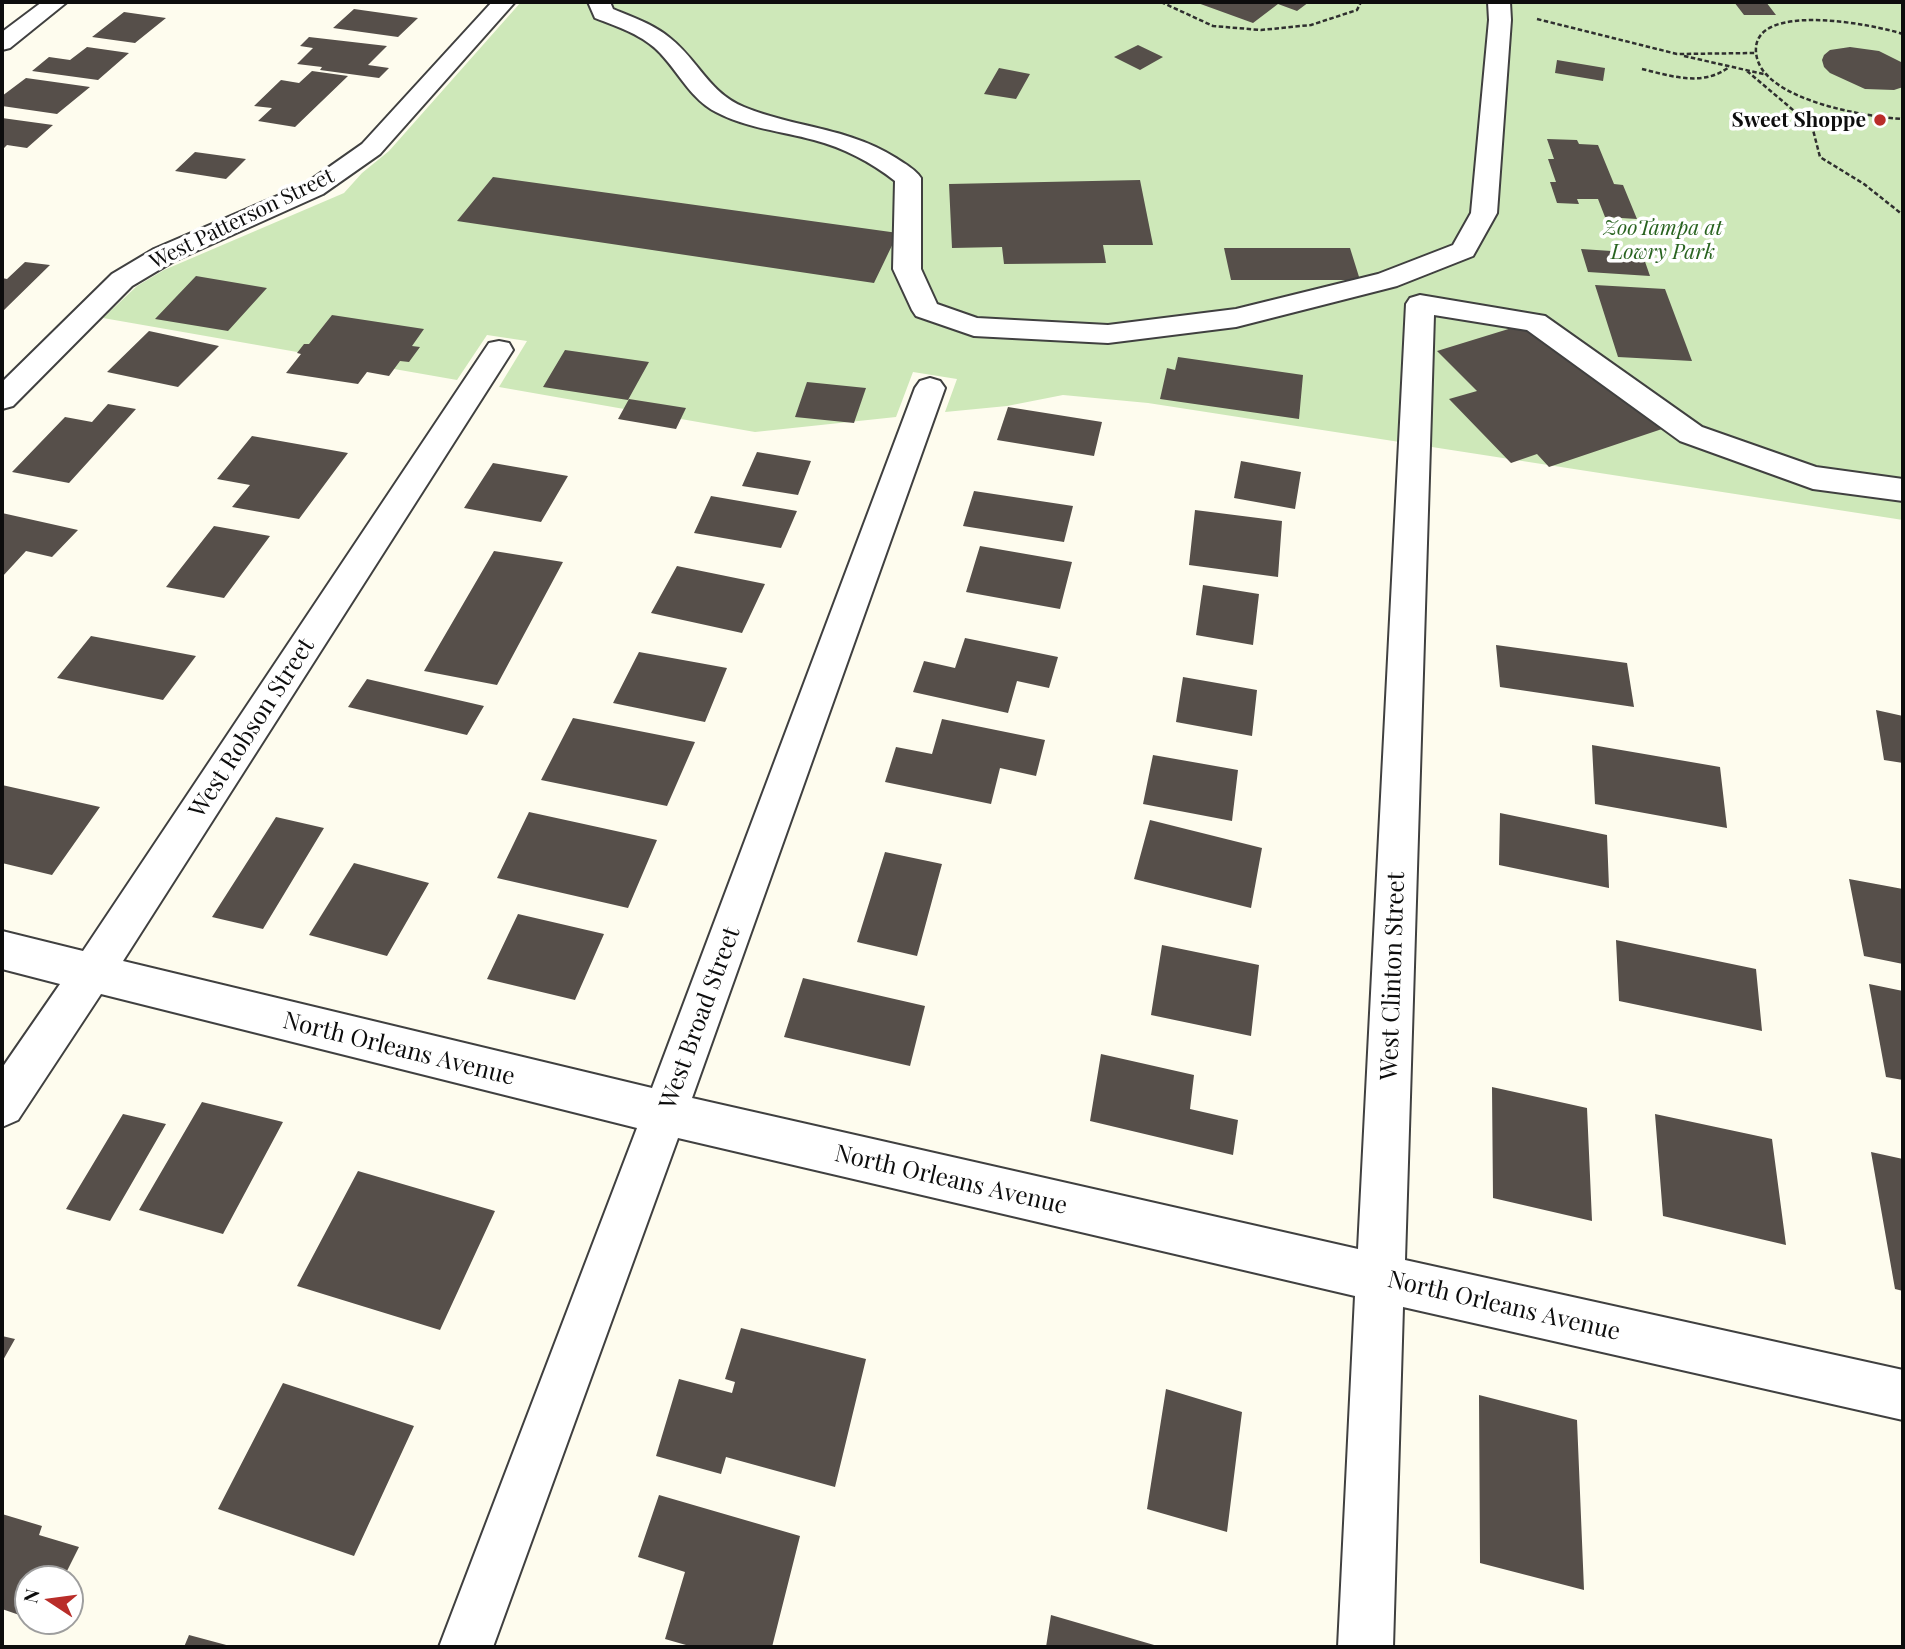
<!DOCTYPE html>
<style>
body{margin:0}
#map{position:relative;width:1905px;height:1649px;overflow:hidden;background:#fefcee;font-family:"Playfair Display",serif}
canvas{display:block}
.frame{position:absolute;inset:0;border:4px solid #0d0d0d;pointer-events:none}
.north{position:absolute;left:14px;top:1565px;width:70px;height:70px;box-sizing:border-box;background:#fff;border:2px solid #9e9e9e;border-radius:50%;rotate:283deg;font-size:19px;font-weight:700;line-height:28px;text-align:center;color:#0d0d0d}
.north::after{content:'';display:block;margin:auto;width:24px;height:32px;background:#b92d29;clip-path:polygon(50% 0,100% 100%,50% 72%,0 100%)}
</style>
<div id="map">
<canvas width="1905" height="1649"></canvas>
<div class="frame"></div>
<div class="north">N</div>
</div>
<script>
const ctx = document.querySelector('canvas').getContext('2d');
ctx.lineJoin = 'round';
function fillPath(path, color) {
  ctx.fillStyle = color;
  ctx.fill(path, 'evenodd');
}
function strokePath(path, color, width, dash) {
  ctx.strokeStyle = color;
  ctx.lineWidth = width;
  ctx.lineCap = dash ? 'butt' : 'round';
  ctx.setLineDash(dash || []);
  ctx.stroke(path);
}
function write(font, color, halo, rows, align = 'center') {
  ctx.font = font + ' "Playfair Display",serif';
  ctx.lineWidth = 7;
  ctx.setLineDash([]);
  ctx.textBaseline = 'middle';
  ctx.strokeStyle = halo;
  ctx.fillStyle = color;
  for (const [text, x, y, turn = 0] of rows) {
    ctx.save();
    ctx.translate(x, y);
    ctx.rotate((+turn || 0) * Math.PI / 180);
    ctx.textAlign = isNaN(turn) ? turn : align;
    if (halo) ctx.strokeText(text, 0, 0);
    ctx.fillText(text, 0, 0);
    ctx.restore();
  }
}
fillPath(new Path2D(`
 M 521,2 L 1903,2 L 1903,520 L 1148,403 L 1063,395 L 1007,406 L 945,412 L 957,379 L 913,372 L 896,417 L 755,432 L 499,387 L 527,341 L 487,335 L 457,380 L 103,318 L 137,286 L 164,270 L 344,193 L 362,173 L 389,151 Z`), '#cee8b9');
fillPath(new Path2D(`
 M 1195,2 L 1309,2 L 1297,11 L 1278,4 L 1253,23 Z
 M 1734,2 L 1766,2 L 1776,15 L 1744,15 Z
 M 354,9 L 418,18 L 398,37 L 333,28 Z
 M 124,12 L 166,18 L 135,43 L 92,37 Z
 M 309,37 L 387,46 L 368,65 L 389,68 L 379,78 L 320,70 L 322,67 L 297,64 L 313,48 L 300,46 Z
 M 1138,45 L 1163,57 L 1140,70 L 1114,57 Z
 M 87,47 L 129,53 L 98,80 L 32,71 L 49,57 L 70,60 Z
 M 1850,47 L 1879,51 L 1903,63 L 1903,87 L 1894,90 L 1865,89 L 1830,73 L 1824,67 L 1822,60 L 1824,55 L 1830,50 Z
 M 1557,60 L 1605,68 L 1603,81 L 1555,73 Z
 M 999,68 L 1030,74 L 1016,99 L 984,94 Z
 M 312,71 L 348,76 L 295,127 L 258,121 L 272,108 L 254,106 L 281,80 L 299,83 Z
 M 26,78 L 90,87 L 57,114 L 2,106 L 2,96 Z
 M 2,118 L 53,125 L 27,148 L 7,145 L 2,150 Z
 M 1547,139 L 1577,140 L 1579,144 L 1598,145 L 1614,184 L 1623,185 L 1637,219 L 1605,217 L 1598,199 L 1577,199 L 1579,204 L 1557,203 L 1550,182 L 1556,182 L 1548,159 L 1554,159 Z
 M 195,152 L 246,159 L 226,179 L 175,171 Z
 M 493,177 L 898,233 L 874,283 L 457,221 Z
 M 1140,180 L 1153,245 L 1103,245 L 1106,263 L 1004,264 L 1002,247 L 952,248 L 949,184 Z
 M 1224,248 L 1350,248 L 1360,280 L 1231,280 Z
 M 1581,249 L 1642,253 L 1650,276 L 1588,272 Z
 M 25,262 L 50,265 L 2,312 L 2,278 L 7,279 Z
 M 196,276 L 267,288 L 228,331 L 155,319 Z
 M 1595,285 L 1665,289 L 1692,361 L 1618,357 Z
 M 332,315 L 424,329 L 412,346 L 420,347 L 409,362 L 400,361 L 389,376 L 367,372 L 358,384 L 286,373 L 301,354 L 297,353 L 304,344 L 309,344 Z
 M 1528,323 L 1569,362 L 1583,357 L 1662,429 L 1549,467 L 1537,454 L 1511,463 L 1449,399 L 1477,391 L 1437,351 Z
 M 149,331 L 219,346 L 178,387 L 107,372 Z
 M 565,350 L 649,362 L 628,400 L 543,387 Z
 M 1178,357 L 1303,375 L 1299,419 L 1160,399 L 1167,368 L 1175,370 Z
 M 807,382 L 866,388 L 854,423 L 795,417 Z
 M 629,399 L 686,408 L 676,429 L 618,419 Z
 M 108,404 L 136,409 L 69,483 L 12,472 L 65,417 L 92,422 Z
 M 1008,407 L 1102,422 L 1094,456 L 997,440 Z
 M 252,436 L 348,453 L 299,519 L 232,507 L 250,485 L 217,479 Z
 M 757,452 L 811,461 L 798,495 L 742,486 Z
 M 1241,461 L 1301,472 L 1295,509 L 1234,498 Z
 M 493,463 L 568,476 L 541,522 L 464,508 Z
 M 974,491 L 1073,506 L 1064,542 L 963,526 Z
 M 711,496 L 797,511 L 781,548 L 694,533 Z
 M 1195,510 L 1282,521 L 1278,577 L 1189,565 Z
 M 2,513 L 78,530 L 52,557 L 26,551 L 2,577 Z
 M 214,526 L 270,536 L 224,598 L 166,587 Z
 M 980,546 L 1072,562 L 1060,609 L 966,592 Z
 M 494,551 L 563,562 L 497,685 L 424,671 Z
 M 677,566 L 765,584 L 742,633 L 651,613 Z
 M 1203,585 L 1259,594 L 1253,645 L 1196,635 Z
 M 91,636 L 196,656 L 163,700 L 57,678 Z
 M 965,638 L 1058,657 L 1049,688 L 1017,681 L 1008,713 L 913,692 L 924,661 L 955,668 Z
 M 1496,645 L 1627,663 L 1634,707 L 1500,687 Z
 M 639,652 L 727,668 L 705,722 L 613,703 Z
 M 1183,677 L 1257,690 L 1252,736 L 1176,722 Z
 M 367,679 L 484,706 L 467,735 L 348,707 Z
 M 1876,710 L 1903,716 L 1903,763 L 1884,760 Z
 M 573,718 L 695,742 L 667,806 L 541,780 Z
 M 942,719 L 1045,740 L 1036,776 L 1000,768 L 991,804 L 885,782 L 896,747 L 932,754 Z
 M 1592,745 L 1720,767 L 1727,828 L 1595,804 Z
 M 1153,755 L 1238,770 L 1232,821 L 1143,804 Z
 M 2,785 L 100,807 L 52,875 L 2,863 Z
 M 529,812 L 657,840 L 628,908 L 497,878 Z
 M 1500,813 L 1607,835 L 1609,888 L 1499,865 Z
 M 276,817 L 324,828 L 263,929 L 212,917 Z
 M 1150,820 L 1262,848 L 1251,908 L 1134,879 Z
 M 885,852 L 942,864 L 917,956 L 857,942 Z
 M 354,863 L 429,883 L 387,956 L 309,935 Z
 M 1849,879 L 1903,889 L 1903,964 L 1864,956 Z
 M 518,914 L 604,934 L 575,1000 L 487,979 Z
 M 1616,940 L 1756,969 L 1762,1031 L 1619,1001 Z
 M 1162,945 L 1259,965 L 1251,1036 L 1151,1015 Z
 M 803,978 L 925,1006 L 910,1066 L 784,1037 Z
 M 1869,984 L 1903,991 L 1903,1080 L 1886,1077 Z
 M 1101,1054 L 1194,1075 L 1190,1109 L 1238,1120 L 1233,1155 L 1090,1121 Z
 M 1492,1087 L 1587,1108 L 1592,1221 L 1493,1198 Z
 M 202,1102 L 283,1122 L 223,1234 L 139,1210 Z
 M 123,1114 L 166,1124 L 110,1221 L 66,1209 Z
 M 1655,1114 L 1772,1139 L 1786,1245 L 1663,1216 Z
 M 1871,1152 L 1903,1159 L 1903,1291 L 1895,1289 Z
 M 358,1171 L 495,1211 L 440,1330 L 297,1286 Z
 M 741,1328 L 866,1359 L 835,1487 L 726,1457 L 721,1474 L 656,1456 L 679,1379 L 732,1393 L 735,1382 L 725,1379 Z
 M 2,1336 L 15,1339 L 2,1362 Z
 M 283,1383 L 414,1426 L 354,1556 L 218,1509 Z
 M 1166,1389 L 1242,1412 L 1227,1532 L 1147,1509 Z
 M 1479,1395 L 1577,1420 L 1584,1590 L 1480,1563 Z
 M 659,1495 L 800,1536 L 772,1647 L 693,1647 L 665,1639 L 685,1572 L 638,1557 Z
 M 2,1514 L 42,1526 L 39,1535 L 79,1547 L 63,1579 L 28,1579 L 28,1618 L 2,1609 Z
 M 1051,1615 L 1161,1647 L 1046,1647 Z
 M 189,1635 L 230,1646 L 230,1647 L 184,1647 Z`), '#564f4a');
const minor = new Path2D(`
 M 42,2 L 67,2 L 10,48 L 2,50 L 2,32 Z
 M 492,2 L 515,2 L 380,154 L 323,194 L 174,261 L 132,286 L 13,406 L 2,409 L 2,382 L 112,274 L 154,249 L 305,184 L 362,144 Z
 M 588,2 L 610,2 L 613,9 C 632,17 653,24 670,38 C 698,60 709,93 744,107 C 795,128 847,127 896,158 C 905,164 915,169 921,178 L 921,269 L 937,304 L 977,318 L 1108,325 L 1236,309 L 1378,274 L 1453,245 L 1471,213 L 1489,20 L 1488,2 L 1510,2 L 1511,20 L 1497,213 L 1473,256 L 1397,286 L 1236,327 L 1108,343 L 974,336 L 916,316 L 912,310 L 893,269 L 895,181 C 871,162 844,148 814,140 C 781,131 746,128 716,112 C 691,99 679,73 661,54 C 644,35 618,27 595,18 Z
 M 1420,295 L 1545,316 L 1702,427 L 1816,467 L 1903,479 L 1903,501 L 1813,489 L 1680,441 L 1527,330 L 1434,315 L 1405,1260 L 1903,1370 L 1903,1420 L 1403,1307 L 1393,1647 L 1338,1647 L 1355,1296 L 678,1138 L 493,1647 L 439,1647 L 637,1128 L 101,994 L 18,1120 L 2,1127 L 2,1068 L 60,984 L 2,969 L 2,931 L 83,951 L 489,343 L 499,341 L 509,343 L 513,350 L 123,961 L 652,1088 L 915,388 L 920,381 L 930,378 L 940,381 L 945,388 L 692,1098 L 1358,1249 L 1406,304 L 1410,298 Z`);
strokePath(minor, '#404040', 4);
strokePath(new Path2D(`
 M 1161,2 L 1213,26 L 1261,30 L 1311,25 L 1357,10 L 1361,2
 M 1537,19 L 1677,54 L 1756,53
 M 1903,34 C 1876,25 1752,0 1756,52 C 1759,100 1867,117 1903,119
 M 1684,56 L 1768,75
 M 1642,69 C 1671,76 1703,87 1729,67
 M 1747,71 L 1812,126 L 1820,157 L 1864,184 L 1903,215`), '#2f2f2f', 2.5, [4.5, 2.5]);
fillPath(minor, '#fff');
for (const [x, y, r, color] of [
 [1880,120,7,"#b92d29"]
]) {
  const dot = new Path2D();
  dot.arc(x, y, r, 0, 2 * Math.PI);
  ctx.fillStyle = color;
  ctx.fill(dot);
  strokePath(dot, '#fff', 2.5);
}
write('bold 21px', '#0d0d0d', '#fff', [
 ["Sweet Shoppe",1866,120]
], 'right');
write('21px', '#0d0d0d', '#fff', [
 ["West Patterson Street",242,219,-26]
]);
write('italic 21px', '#296320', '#fff', [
 ["ZooTampa at",1663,228],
 ["Lowry Park",1663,252]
]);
write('24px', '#0d0d0d', '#fff', [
 ["West Robson Street",252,728,-57],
 ["West Clinton Street",1393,976,-88],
 ["West Broad Street",700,1018,-70],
 ["North Orleans Avenue",399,1049,14],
 ["North Orleans Avenue",951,1180,13],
 ["North Orleans Avenue",1504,1306,13]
]);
</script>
